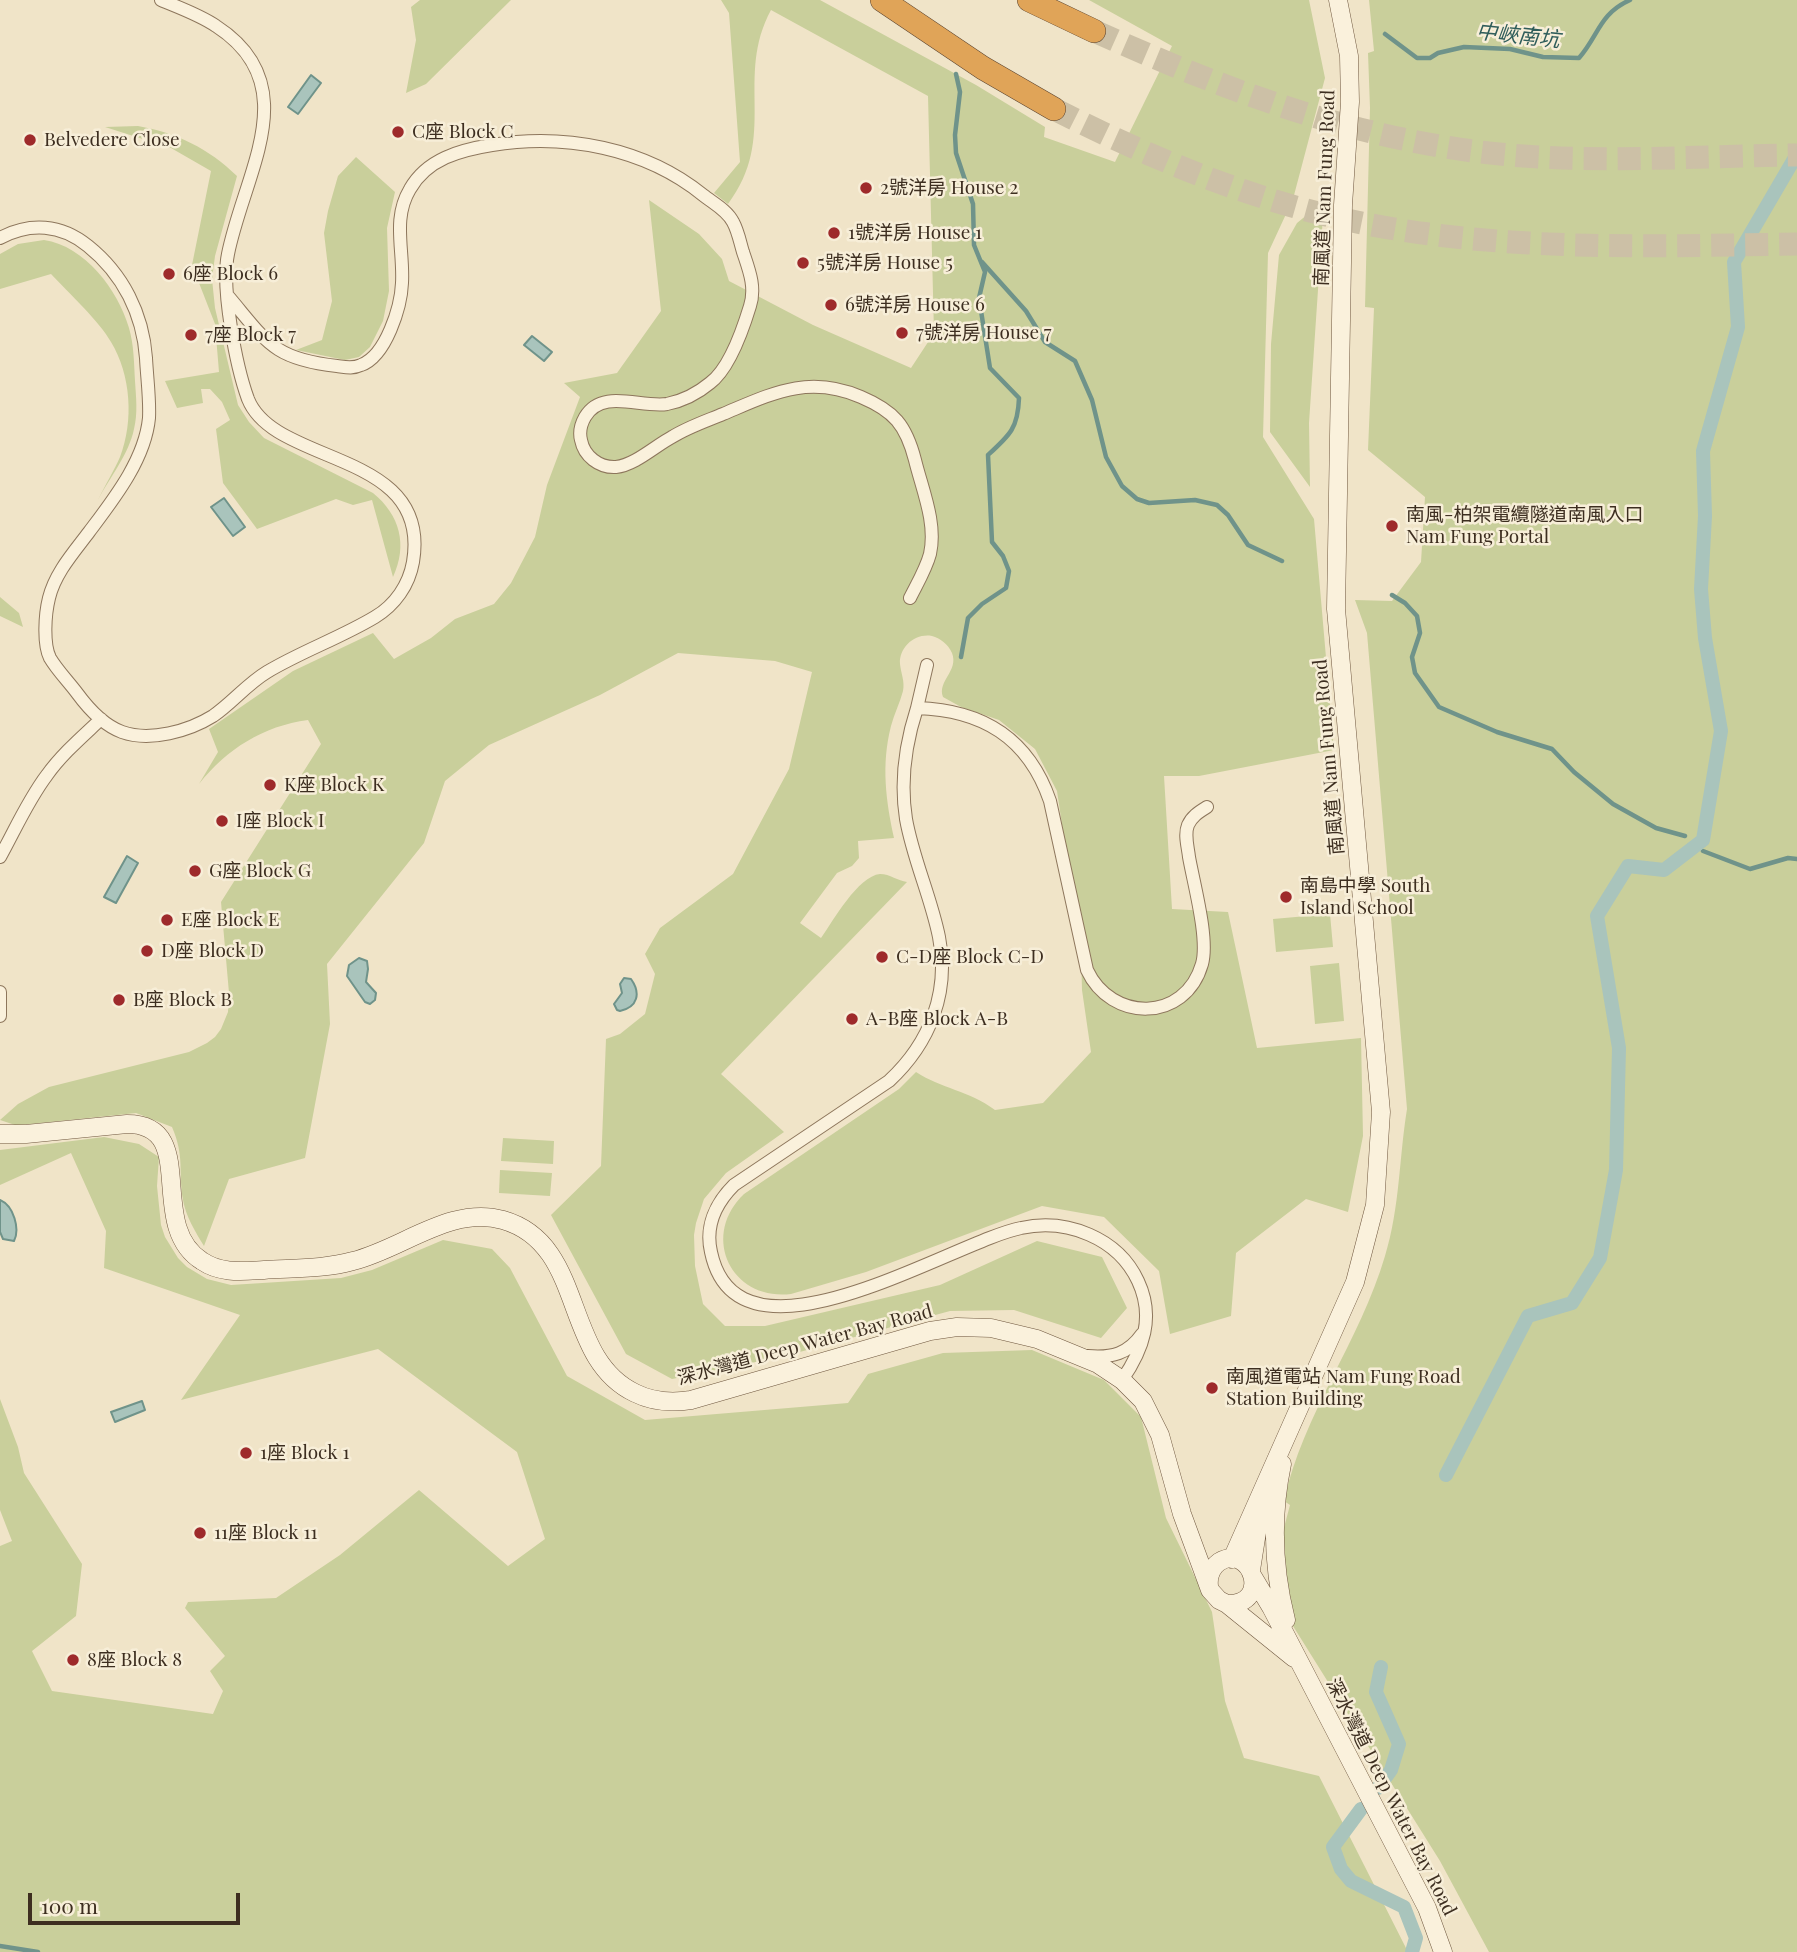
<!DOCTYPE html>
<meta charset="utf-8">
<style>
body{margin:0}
#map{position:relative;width:1797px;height:1952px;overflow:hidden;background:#f0e4c8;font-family:"Playfair Display",serif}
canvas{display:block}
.scale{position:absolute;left:28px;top:1893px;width:212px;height:32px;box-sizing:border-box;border:4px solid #3d2e20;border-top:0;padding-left:9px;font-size:21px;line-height:24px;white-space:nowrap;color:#3d2e20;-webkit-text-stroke:5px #f7eed8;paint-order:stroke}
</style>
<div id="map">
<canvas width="1797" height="1952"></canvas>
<div class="scale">100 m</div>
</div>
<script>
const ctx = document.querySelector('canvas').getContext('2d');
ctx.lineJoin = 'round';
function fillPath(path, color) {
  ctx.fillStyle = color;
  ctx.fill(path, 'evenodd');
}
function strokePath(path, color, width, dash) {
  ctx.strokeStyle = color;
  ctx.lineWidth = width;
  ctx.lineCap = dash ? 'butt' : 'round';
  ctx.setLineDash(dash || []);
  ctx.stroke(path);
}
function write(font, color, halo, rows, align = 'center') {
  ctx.font = font + ' "Playfair Display","Noto Sans TC",serif';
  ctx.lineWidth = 5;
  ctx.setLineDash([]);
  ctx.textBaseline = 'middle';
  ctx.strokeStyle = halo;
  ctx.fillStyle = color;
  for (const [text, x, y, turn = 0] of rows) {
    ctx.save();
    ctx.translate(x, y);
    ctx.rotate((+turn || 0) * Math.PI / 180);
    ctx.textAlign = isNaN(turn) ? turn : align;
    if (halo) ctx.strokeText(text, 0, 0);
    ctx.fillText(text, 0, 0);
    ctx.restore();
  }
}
fillPath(new Path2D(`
 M 420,0 L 511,0 L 426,84 L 406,93 L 416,40 L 411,7 Z
 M 721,0 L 820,0 L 976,85 L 1045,127 L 1044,137 L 1115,162 L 1172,46 L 1089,0 L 1309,0 L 1325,78 L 1293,199 L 1268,253 L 1263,437 L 1314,519 L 1334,750 L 1199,776 L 1164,776 L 1172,909 L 1228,912 L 1257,1048 L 1361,1038 L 1363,1136 L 1348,1212 L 1306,1199 L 1236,1253 L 1231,1316 L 1170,1334 L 1159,1271 L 1104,1217 L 1042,1206 L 866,1272 L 791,1294 C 731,1301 700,1236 744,1194 L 899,1089 L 916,1072 C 942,1089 968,1090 995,1110 L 1043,1103 L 1091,1052 L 1082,990 L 1081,952 L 1057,791 L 1035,749 L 999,720 L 961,707 L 943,697 C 937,681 959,671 952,653 C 948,644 940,638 932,636 C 915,633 899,647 900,664 C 901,674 905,681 903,691 C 900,703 894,714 891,726 C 881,765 886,801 894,838 L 858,841 L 859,858 L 852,866 L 837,873 L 800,923 L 821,938 C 833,921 858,876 880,874 C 890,874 898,881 907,882 L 721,1074 L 784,1132 L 726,1173 L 704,1199 L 696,1223 L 694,1235 L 695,1266 L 703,1304 L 725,1326 L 765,1326 L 940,1285 L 1037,1241 L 1102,1257 L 1127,1308 L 1101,1338 L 1014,1310 L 950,1311 L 785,1356 L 672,1379 L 626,1354 L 551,1215 L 601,1166 L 606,1039 L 620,1034 L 645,1014 L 655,974 L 645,954 L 660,928 L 733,874 L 789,769 L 812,672 L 775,661 L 678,653 L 600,695 L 489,745 L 445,781 L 424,843 L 327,964 L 330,1024 L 305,1158 L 229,1179 L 204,1246 C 195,1231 186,1217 183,1200 C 178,1171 185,1157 172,1127 L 136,1113 L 31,1124 L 15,1125 L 0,1120 L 18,1104 L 49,1087 L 189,1052 L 207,1043 L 215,1037 L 221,1029 L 228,1012 L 229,993 L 221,902 L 321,744 L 308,720 C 263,726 227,749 199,784 L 218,752 L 209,729 L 293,671 L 373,633 L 394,659 L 431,638 L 455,619 L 494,604 L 511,583 L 535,537 L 547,485 L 580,397 L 564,383 L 617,373 L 661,311 L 649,200 L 699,234 L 722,259 L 729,281 L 813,325 L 911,368 L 934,333 L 928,96 L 771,10 C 734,78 779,137 728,204 L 714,193 L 740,162 L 729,13 Z
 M 1369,0 L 1797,0 L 1797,1952 L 1489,1952 L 1440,1861 L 1293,1626 L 1281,1539 L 1290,1505 L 1284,1501 C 1303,1414 1360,1341 1385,1256 C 1400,1207 1399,1158 1407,1109 L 1367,633 L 1355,600 L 1392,601 L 1421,562 L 1425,497 L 1368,450 L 1374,308 L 1365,307 L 1370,108 L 1368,53 L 1374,51 Z
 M 138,126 C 177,133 208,148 237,176 L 215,256 L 212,279 L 215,308 L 238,405 L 249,422 L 264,438 L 373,493 C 400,515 408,545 393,577 L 372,500 L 353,505 L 336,499 L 257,529 L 223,483 L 216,429 L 230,420 L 222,402 L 210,389 L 201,389 L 203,403 L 177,408 L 165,381 L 219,372 L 215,324 L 192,265 L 211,171 L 171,148 L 105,127 Z
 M 356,157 L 395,192 L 387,228 L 389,291 L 383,321 L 370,347 L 359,357 L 345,360 L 296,350 L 322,340 L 332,301 L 324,233 L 328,211 L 338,176 Z
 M 1324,201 L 1309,423 L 1310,487 L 1270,432 L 1271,344 L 1279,255 L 1297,223 Z
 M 44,240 C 85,246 118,290 129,328 C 134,345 134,363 135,381 C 136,397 138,413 134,429 C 129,454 110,477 98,500 C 105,485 114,471 120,457 C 134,421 131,375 111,342 C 100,322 68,292 51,274 L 0,289 L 0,254 L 18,244 Z
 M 0,597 L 19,613 L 23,627 L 0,616 Z
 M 1330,914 L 1333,947 L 1276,952 L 1273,919 Z
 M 1339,963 L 1344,1021 L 1315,1024 L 1310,966 Z
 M 104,1137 L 139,1144 L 159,1157 L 157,1186 L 161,1225 L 165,1237 L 178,1258 L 187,1267 L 207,1279 L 231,1285 L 341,1278 L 372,1270 L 443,1240 L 492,1249 L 510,1268 L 567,1376 L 645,1420 L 848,1403 L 868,1374 L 943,1353 L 1032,1350 L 1104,1380 L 1141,1417 L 1166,1518 L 1212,1612 L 1225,1701 L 1244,1758 L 1319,1776 L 1408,1952 L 0,1952 L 0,1546 L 12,1541 L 0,1510 L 0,1399 L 18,1447 L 24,1473 L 82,1564 L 76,1616 L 32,1651 L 52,1691 L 213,1714 L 223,1691 L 210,1671 L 225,1656 L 185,1608 L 188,1602 L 276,1598 L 340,1555 L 419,1490 L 508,1566 L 545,1539 L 517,1452 L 378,1349 L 181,1400 L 240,1315 L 104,1268 L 106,1231 L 71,1153 L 0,1185 L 0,1150 Z
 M 503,1138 L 554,1141 L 553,1164 L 501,1161 Z
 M 500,1170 L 552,1173 L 550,1196 L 499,1193 Z`), '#c9cf9b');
const water = new Path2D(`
 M 311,75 L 321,83 L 298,114 L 288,107 Z
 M 532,336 L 552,352 L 544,361 L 524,345 Z
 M 224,498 L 245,527 L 233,536 L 211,507 Z
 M 127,856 L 138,863 L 116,903 L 104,897 Z
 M 359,958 L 367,961 L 368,969 L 366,982 L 376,993 L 375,1000 L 370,1004 L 365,1002 L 347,976 L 349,965 Z
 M 624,978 L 631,979 C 641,993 638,1007 620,1011 L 617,1010 L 614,1004 L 622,993 L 620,984 Z
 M 0,1200 C 14,1206 20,1229 14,1241 L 3,1239 L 0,1232 Z
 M 142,1401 L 145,1410 L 115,1422 L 111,1412 Z`);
fillPath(water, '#a9c4bc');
strokePath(water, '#6f938a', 2);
strokePath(new Path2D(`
 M 1385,34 L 1417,58 L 1430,58 L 1438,53 L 1464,47 L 1510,49 L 1543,57 L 1579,58 C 1599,35 1599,14 1630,0
 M 956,74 L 960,92 L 955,135 L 956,153 L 973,204 L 974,245 L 985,272 L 979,298 L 990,368 L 1019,398 C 1018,428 1010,435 988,455 L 992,542 L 1003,556 L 1009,571 L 1006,588 L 982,604 L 968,618 L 961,657
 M 982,262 L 1026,311 L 1045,342 L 1075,361 L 1092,400 L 1106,457 L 1122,486 L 1137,499 L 1149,503 L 1195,500 L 1217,505 L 1228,515 L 1248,545 L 1282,561
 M 1392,595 L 1405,603 L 1417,616 L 1420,633 L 1412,657 L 1415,673 L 1439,707 L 1497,732 L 1552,749 L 1574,772 L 1613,804 L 1656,828 L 1685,836
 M 1703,851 L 1750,869 L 1788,858 L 1797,859
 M 0,1946 L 38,1952`), '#6f938a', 4.5);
strokePath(new Path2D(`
 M 1446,1475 L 1528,1316 L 1572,1303 L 1600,1258 L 1616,1170 L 1619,1048 L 1597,916 L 1628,866 L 1664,870 L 1703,840 L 1721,731 L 1705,638 L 1701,589 L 1705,516 L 1703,451 L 1738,327 L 1734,262 L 1797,154
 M 1378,1788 L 1391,1770 L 1399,1744 L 1376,1692 L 1381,1667
 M 1361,1809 L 1333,1847 L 1341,1869 L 1351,1881 L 1404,1907 L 1416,1938 L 1412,1952`), '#a9c4bc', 14);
strokePath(new Path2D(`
 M 1094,31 C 1214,85 1340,134 1473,151 C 1578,165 1691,156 1797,155
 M 1054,109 C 1158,162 1268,207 1383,227 C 1520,251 1659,246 1797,244`), '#ccc0a6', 23, [23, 11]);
const street = new Path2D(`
 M 0,238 C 30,222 61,224 88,246 C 123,274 143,314 146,358 C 147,378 150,399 149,418 C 145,460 113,500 89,532 C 74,552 55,573 49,598 C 45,614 43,644 50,658 C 57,670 68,681 77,693 C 88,708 103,725 122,732 C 150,742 189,731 213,716 C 232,703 247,684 267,672 C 302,651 340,638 375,617 C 395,605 409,585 413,562 C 432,449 275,467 248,399 C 236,366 221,288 228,254 C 244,173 307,85 216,26 C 200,15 180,8 161,0
 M 228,296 C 267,342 273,359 337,366 C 345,367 353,369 361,365 C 386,356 401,307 402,283 C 404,250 392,219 410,189 C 427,159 460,150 492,145 C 565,133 645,148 703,195 C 713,203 727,210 733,222 C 738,231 740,242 743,252 C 749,270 756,287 750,306 C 743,329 729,369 710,383 C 698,393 682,401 667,404 C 640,408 602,388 585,417 C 581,424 579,432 581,440 C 584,456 599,468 616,467 C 635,465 655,446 672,437 C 688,427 706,421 723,414 C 771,394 808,374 861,397 C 894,411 906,425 915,460 C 922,489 937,523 930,554 C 926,569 917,584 910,598
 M 917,708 L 927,665
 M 0,857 C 15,830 28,800 47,775 C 62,754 82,737 101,719
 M 0,992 L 0,1016
 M 1088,1356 C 1112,1358 1128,1354 1142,1334
 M 1122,1380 C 1143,1350 1155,1317 1138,1281 C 1118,1238 1067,1218 1021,1228 C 954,1241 738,1381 711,1252 C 705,1226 716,1203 734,1185 L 889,1081 C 930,1043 950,992 939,937 C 931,897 913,859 906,819 C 900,781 905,745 917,708 C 982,710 1028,737 1050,801 L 1087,970 C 1111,1022 1185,1023 1202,964 C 1209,939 1194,885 1189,857 C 1188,847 1184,835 1188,825 C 1192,816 1199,812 1207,807`);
const secondary = new Path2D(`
 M 0,1134 L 26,1134 L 127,1124 C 201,1124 145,1225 202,1261 C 221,1274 243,1271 264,1270 C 294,1268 324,1269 353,1261 C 402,1249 451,1205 503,1220 C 587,1244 561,1358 635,1393 C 653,1402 672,1403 691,1400 L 930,1331 L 957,1327 L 991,1328 L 1037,1339 L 1098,1364 L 1122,1380 L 1143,1401 L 1160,1435 L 1182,1514 L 1210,1590 L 1219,1600 L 1227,1604 C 1273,1605 1251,1542 1219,1562 C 1211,1568 1208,1577 1209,1586
 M 1282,1464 C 1271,1517 1273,1569 1286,1620
 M 1232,1559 L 1355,1282 L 1375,1205 L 1381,1112 L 1336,609 L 1343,205 L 1350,102 L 1349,56 L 1338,0
 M 1251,1570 L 1261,1506
 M 1253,1577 L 1271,1607 L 1427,1908 L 1443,1952
 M 1227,1604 L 1294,1658`);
const highway = new Path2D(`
 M 882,0 L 983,68 L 1054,109
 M 1029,0 L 1094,31`);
strokePath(street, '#8d765c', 14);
strokePath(secondary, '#6f573f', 19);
strokePath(highway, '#5b4430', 24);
strokePath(street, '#faf1dc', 12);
strokePath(secondary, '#faf1dc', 18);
strokePath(highway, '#e0a458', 23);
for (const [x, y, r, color] of [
 [398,132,7,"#9e2a2b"],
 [30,140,7,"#9e2a2b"],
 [866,188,7,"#9e2a2b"],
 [834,233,7,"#9e2a2b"],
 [803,263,7,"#9e2a2b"],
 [169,274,7,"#9e2a2b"],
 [831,305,7,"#9e2a2b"],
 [902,333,7,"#9e2a2b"],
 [191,335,7,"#9e2a2b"],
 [1392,526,7,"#9e2a2b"],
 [270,785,7,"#9e2a2b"],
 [222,821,7,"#9e2a2b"],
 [195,871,7,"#9e2a2b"],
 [1286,897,7,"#9e2a2b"],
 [167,920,7,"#9e2a2b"],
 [147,951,7,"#9e2a2b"],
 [882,957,7,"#9e2a2b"],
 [119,1000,7,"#9e2a2b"],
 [852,1019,7,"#9e2a2b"],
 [1212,1388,7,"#9e2a2b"],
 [246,1453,7,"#9e2a2b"],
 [200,1533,7,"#9e2a2b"],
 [73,1660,7,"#9e2a2b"]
]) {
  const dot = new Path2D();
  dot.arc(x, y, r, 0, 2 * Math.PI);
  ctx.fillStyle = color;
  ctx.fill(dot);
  strokePath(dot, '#f7eed8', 2.5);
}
write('19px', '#3d2e20', '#f7eed8', [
 ["C座 Block C",412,132],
 ["Belvedere Close",44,140],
 ["2號洋房 House 2",880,188],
 ["1號洋房 House 1",848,233],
 ["5號洋房 House 5",817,263],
 ["6座 Block 6",183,274],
 ["6號洋房 House 6",845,305],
 ["7號洋房 House 7",916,333],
 ["7座 Block 7",205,335],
 ["南風-柏架電纜隧道南風入口",1406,515],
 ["Nam Fung Portal",1406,537],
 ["K座 Block K",284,785],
 ["I座 Block I",236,821],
 ["G座 Block G",209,871],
 ["南島中學 South",1300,886],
 ["Island School",1300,908],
 ["E座 Block E",181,920],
 ["D座 Block D",161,951],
 ["C-D座 Block C-D",896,957],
 ["B座 Block B",133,1000],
 ["A-B座 Block A-B",866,1019],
 ["南風道電站 Nam Fung Road",1226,1377],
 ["Station Building",1226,1399],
 ["1座 Block 1",260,1453],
 ["11座 Block 11",214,1533],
 ["8座 Block 8",87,1660]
], 'left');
write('19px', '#3d2e20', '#f7eed8', [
 ["南風道 Nam Fung Road",1325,188,-88],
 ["南風道 Nam Fung Road",1329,757,-95],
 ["深水灣道 Deep Water Bay Road",805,1345,-15],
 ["深水灣道 Deep Water Bay Road",1391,1797,63]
]);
write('italic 21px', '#2f5d5a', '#f7eed8', [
 ["中峽南坑",1518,36,6]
]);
</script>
